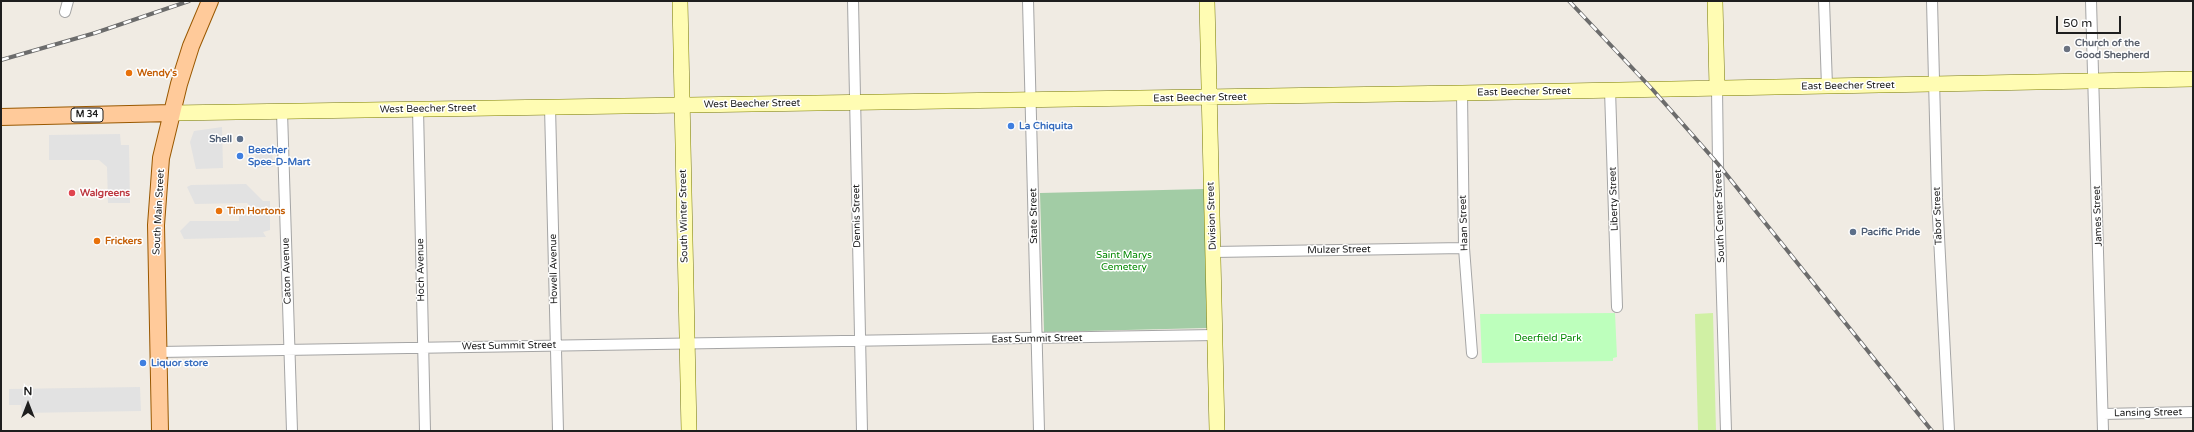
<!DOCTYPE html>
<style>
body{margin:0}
#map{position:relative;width:2194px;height:432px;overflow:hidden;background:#f0ebe3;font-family:"Varela Round",sans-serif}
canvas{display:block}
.frame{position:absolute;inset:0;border:2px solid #1e1e1e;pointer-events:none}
.north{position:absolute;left:8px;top:384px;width:40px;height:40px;-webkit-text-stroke:3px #fff;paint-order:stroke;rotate:0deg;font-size:11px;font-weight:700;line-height:16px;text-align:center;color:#1e1e1e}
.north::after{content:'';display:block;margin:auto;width:14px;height:18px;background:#1e1e1e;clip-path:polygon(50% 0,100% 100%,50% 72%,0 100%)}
.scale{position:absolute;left:2056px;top:16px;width:65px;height:18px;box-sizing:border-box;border:2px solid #1e1e1e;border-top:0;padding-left:5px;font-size:12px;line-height:14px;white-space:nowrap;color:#1e1e1e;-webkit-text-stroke:3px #fff;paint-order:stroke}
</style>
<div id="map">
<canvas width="2194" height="432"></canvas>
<div class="frame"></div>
<div class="north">N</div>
<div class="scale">50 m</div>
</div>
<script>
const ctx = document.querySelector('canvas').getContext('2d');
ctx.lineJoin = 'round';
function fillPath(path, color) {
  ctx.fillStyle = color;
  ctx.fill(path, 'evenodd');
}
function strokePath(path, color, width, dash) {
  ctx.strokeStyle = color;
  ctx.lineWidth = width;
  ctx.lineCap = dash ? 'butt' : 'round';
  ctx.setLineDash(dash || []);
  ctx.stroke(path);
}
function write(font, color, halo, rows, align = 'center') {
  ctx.font = font + ' "Varela Round",sans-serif';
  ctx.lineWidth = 3;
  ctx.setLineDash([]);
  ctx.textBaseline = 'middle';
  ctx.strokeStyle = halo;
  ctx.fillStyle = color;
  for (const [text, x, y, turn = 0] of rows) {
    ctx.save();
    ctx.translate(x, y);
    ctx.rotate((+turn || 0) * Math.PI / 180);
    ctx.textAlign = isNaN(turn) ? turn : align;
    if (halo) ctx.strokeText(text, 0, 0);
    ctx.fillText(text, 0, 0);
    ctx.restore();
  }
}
fillPath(new Path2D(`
 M 1713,313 L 1716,431 L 1698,431 L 1695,314 Z`), '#d0f0a4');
fillPath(new Path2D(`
 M 1204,189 L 1207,328 L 1044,332 L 1040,193 Z`), '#a2cca5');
fillPath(new Path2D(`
 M 1615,313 L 1617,357 L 1613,358 L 1613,361 L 1482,363 L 1480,314 Z`), '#bdffbc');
fillPath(new Path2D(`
 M 222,127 L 223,168 L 196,169 L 190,142 L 194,131 Z
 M 120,134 L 121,145 L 129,145 L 130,203 L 108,203 L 107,167 L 99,160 L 49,160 L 49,135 Z
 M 272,146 L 273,167 L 256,168 L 255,147 Z
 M 246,184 L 263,201 L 270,201 L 270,230 L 263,232 L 266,237 L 184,239 L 180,231 L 190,221 L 239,221 L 239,207 L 245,207 L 246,216 L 250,216 L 250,206 L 247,203 L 195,204 L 187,187 L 191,185 Z
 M 140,387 L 141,411 L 22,413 L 21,405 L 9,405 L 9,389 Z`), '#e2e2e2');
const street = new Path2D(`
 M 853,1 L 862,431
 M 1028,1 L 1039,431
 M 1824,1 L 1827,86
 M 1932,1 L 1937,198 L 1949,431
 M 2091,1 L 2103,431
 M 65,12 L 68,1
 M 1717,88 L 1718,164 L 1726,431
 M 1610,90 L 1617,307
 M 1462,93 L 1464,248 L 1472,353
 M 550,107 L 558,431
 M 418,109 L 425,431
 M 282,112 L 292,431
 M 1213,252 L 1464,248
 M 159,352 L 1215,335
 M 2103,414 L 2193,412`);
const secondary = new Path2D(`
 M 680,1 L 689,431
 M 1207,1 L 1217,431
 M 1715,1 L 1717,88
 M 172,113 L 1462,93 L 2193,79`);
const primary = new Path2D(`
 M 1,117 L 172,113
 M 160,431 L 156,225 L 161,158 L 179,84 L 191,46 L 210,1`);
strokePath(street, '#a5a5a5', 12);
strokePath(secondary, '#797b00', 16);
strokePath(primary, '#995800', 18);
strokePath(street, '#fff', 10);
strokePath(secondary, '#fffcb3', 15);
strokePath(primary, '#ffca9a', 16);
const rail = new Path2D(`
 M 1569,1 L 1653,90 L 1718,164 L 1932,431
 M 1,60 L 95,33 L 189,1`);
strokePath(rail, '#6c6c6c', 4);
strokePath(rail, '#fff', 2.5, [8]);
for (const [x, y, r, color] of [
 [2067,49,4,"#6b7280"],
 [129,73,4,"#e8710a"],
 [1011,126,4,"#3f7fe0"],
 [240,139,4,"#5c6f8a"],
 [240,156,4,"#3f7fe0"],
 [72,193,4,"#e0444e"],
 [219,211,4,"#e8710a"],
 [1853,232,4,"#5c6f8a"],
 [97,241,4,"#e8710a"],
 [143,363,4,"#3f7fe0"]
]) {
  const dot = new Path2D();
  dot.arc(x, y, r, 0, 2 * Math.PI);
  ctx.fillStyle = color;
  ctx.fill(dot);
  strokePath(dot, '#fff', 1.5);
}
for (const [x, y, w] of [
 [87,115,32]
]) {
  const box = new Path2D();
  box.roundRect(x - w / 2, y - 7, w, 14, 3);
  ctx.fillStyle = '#fff';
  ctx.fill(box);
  strokePath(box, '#1e1e1e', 1);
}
write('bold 9px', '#1e1e1e', null, [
 ["M 34",87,115]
]);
write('bold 10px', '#5b616d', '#fff', [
 ["Church of the",2075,43],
 ["Good Shepherd",2075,55]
], 'left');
write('bold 10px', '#c56008', '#fff', [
 ["Wendy's",137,73],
 ["Tim Hortons",227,211],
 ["Frickers",105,241]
], 'left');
write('10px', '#1e1e1e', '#fff', [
 ["East Beecher Street",1848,86,-1],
 ["East Beecher Street",1524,92,-1],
 ["East Beecher Street",1200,98,-1],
 ["West Beecher Street",752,104,-1],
 ["West Beecher Street",428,109,-1],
 ["Liberty Street",1614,199,-92],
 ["South Main Street",159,212,-87],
 ["South Winter Street",684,216,-91],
 ["Dennis Street",857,216,-91],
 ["State Street",1034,216,-91],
 ["Division Street",1212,216,-92],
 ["South Center Street",1720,216,-92],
 ["Tabor Street",1938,216,-92],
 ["James Street",2098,216,-92],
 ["Haan Street",1464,223,-92],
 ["Mulzer Street",1339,250,-1],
 ["Howell Avenue",554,269,-91],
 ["Hoch Avenue",421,270,-91],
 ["Caton Avenue",287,271,-92],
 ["East Summit Street",1037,339,-1],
 ["West Summit Street",509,346,-1],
 ["Lansing Street",2148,413,-1]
]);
write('bold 10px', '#366cbe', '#fff', [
 ["La Chiquita",1019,126],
 ["Beecher",248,150],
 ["Spee-D-Mart",248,162],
 ["Liquor store",151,363]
], 'left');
write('bold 10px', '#4e5e75', '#fff', [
 ["Shell",232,139],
 ["Pacific Pride",1861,232,"left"]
], 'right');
write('bold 10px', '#be3a42', '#fff', [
 ["Walgreens",80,193]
], 'left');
write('10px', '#028900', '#fff', [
 ["Saint Marys",1124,255],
 ["Cemetery",1124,267],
 ["Deerfield Park",1548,338]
]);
</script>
